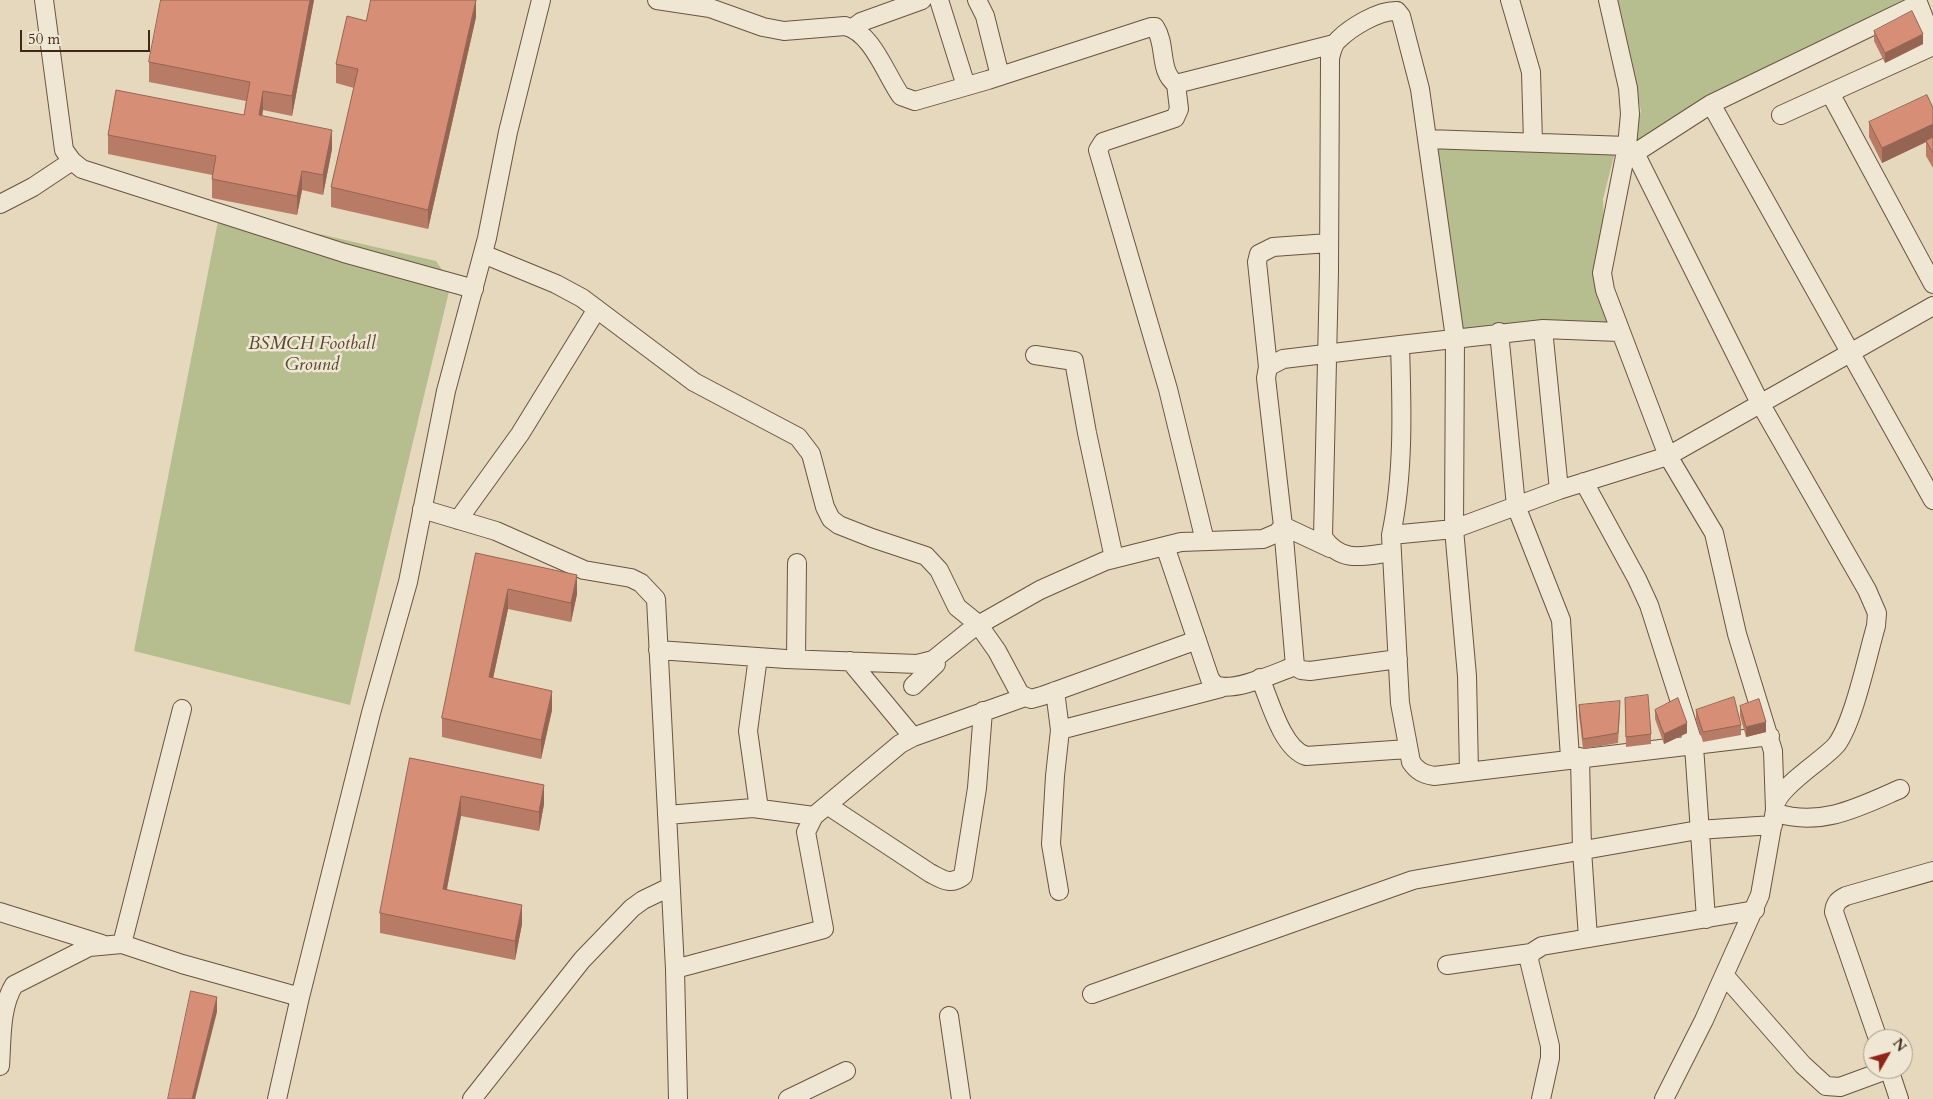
<!DOCTYPE html>
<style>
body{margin:0}
#map{position:relative;width:1933px;height:1099px;overflow:hidden;background:#e6d8bc;font-family:Cardo,serif}
canvas{display:block}
.north{position:absolute;left:1863px;top:1029px;width:50px;height:50px;box-sizing:border-box;background:#efe6d3;border:1px solid #a99a88;border-radius:50%;rotate:52deg;font-size:14px;font-weight:700;line-height:20px;text-align:center;color:#3f2817}
.north::after{content:'';display:block;margin:auto;width:18px;height:22px;background:#8f2418;clip-path:polygon(50% 0,100% 100%,50% 72%,0 100%)}
.scale{position:absolute;left:20px;top:30px;width:130px;height:22px;box-sizing:border-box;border:2px solid #3f2817;border-top:0;padding-left:6px;font-size:15px;line-height:18px;white-space:nowrap;color:#3f2817;-webkit-text-stroke:4px #efe6d3;paint-order:stroke}
</style>
<div id="map">
<canvas width="1933" height="1099"></canvas>
<div class="north">N</div>
<div class="scale">50 m</div>
</div>
<script>
const ctx = document.querySelector('canvas').getContext('2d');
ctx.lineJoin = 'round';
function fillPath(path, color) {
  ctx.fillStyle = color;
  ctx.fill(path, 'evenodd');
}
function strokePath(path, color, width, dash) {
  ctx.strokeStyle = color;
  ctx.lineWidth = width;
  ctx.lineCap = dash ? 'butt' : 'round';
  ctx.setLineDash(dash || []);
  ctx.stroke(path);
}
function write(font, color, halo, rows, align = 'center') {
  ctx.font = font + ' Cardo,serif';
  ctx.lineWidth = 5;
  ctx.setLineDash([]);
  ctx.textBaseline = 'middle';
  ctx.strokeStyle = halo;
  ctx.fillStyle = color;
  for (const [text, x, y, turn = 0] of rows) {
    ctx.save();
    ctx.translate(x, y);
    ctx.rotate((+turn || 0) * Math.PI / 180);
    ctx.textAlign = isNaN(turn) ? turn : align;
    if (halo) ctx.strokeText(text, 0, 0);
    ctx.fillText(text, 0, 0);
    ctx.restore();
  }
}
fillPath(new Path2D(`
 M 1615,0 L 1903,0 L 1767,70 L 1635,141 L 1635,129 L 1641,111 Z
 M 1428,148 L 1615,152 L 1603,199 L 1605,253 L 1612,323 L 1455,338 L 1431,238 Z
 M 220,211 L 436,261 L 451,283 L 350,705 L 134,651 Z`), '#b6be8f');
const minor = new Path2D(`
 M 44,0 L 64,150 L 72,161 L 82,169 L 344,253 L 474,289
 M 657,0 L 710,8 L 763,27 L 784,31 L 845,26 C 872,32 886,75 901,96 L 915,101 L 988,80 L 1151,27 L 1155,27 C 1167,45 1158,71 1176,84 L 1334,44
 M 939,0 L 966,86
 M 977,0 L 985,16 L 1000,76
 M 1510,0 L 1531,72 L 1533,142
 M 1608,0 L 1628,88 L 1630,114 L 1627,146 L 1602,273 L 1605,290 L 1668,456 L 1714,533 L 1737,634 L 1773,751 L 1775,810 L 1760,895 L 1704,1020 L 1664,1099
 M 1917,0 L 1933,41
 M 853,28 L 861,22 L 922,0
 M 1176,84 L 1179,109 L 1175,118 L 1103,142 L 1098,150 L 1168,389 L 1205,541
 M 1830,93 L 1933,284
 M 1711,104 L 1918,4
 M 1781,115 L 1933,46
 M 1427,139 L 1627,146 L 1635,153
 M 0,204 L 33,187 L 72,161
 M 483,254 L 556,284 L 582,298 L 694,382 L 798,437 L 811,454 L 825,507 L 831,519 L 839,525 L 872,538 L 926,556 L 939,570 L 957,607 L 978,624 L 997,651 L 1020,694 L 1031,699 L 1042,696 L 1197,640
 M 1499,332 L 1516,506 L 1561,620 L 1570,758
 M 1400,345 L 1543,329
 M 1035,355 L 1074,361 L 1087,433 L 1114,558
 M 1268,367 L 1257,262 L 1259,254 L 1273,247 L 1329,243
 M 1584,482 L 1637,579 L 1649,605 L 1694,746 L 1706,919
 M 1559,490 L 1543,329 L 1619,332
 M 422,509 L 496,531 L 584,570 L 631,578 L 641,583 L 656,599 L 675,969 L 678,1099
 M 458,520 L 520,434 L 597,309
 M 1391,535 L 1454,529 L 1559,490 L 1668,456 L 1933,306
 M 1165,546 L 1210,679 L 1215,685 C 1233,693 1276,673 1295,666
 M 1330,548 L 1283,526 L 1295,666 L 1301,670 L 1310,671 L 1398,659
 M 1392,552 C 1364,556 1341,564 1323,537 L 1329,272 L 1330,58 C 1332,51 1333,44 1338,40 C 1351,27 1379,10 1397,11 L 1401,16 L 1420,89 L 1455,338 L 1454,529 L 1467,676 L 1469,771
 M 658,650 L 786,659 L 917,664 L 933,660 L 973,628 L 1040,590 L 1105,561 L 1181,542 L 1263,539 L 1277,533 L 1283,526 L 1266,378 L 1268,367 L 1283,359 L 1400,345 C 1402,408 1404,474 1391,535 L 1400,703 L 1411,762 C 1417,771 1423,774 1434,776 L 1770,736
 M 758,657 L 748,731 L 759,809
 M 796,659 L 797,563
 M 850,661 L 913,737
 M 1260,678 C 1270,701 1282,748 1306,756 L 1408,749
 M 913,686 L 936,664 L 933,660
 M 1055,691 L 1060,730 L 1055,776 L 1051,844 L 1059,891
 M 1060,730 L 1221,688
 M 1580,757 L 1582,850 L 1588,938
 M 1900,789 C 1859,807 1822,827 1776,813 C 1767,792 1824,761 1837,744 C 1854,720 1867,657 1876,626 L 1877,613 L 1867,590 L 1760,403 L 1635,153 L 1711,104 L 1933,500
 M 827,805 L 930,873 C 942,879 950,886 963,876 L 977,788 L 983,711
 M 667,815 L 753,808 L 814,816
 M 0,912 L 102,944
 M 122,944 L 182,709
 M 1447,965 L 1531,953
 M 675,969 L 824,929 L 806,832 L 814,816 L 900,744 L 913,737 L 1025,697
 M 1725,976 L 1803,1065 L 1826,1086 L 1840,1087 L 1889,1069
 M 1092,994 L 1413,880 L 1698,830 L 1773,825
 M 949,1016 L 961,1099
 M 1878,1039 L 1834,912 C 1835,903 1838,900 1846,896 L 1933,871
 M 0,1066 C 2,1039 0,1008 14,985 L 89,947 L 122,944 L 182,964 L 300,997
 M 1889,1069 L 1899,1099
 M 277,1099 L 300,997 L 371,713 L 408,582 L 446,391 L 487,238 L 508,132 L 541,0
 M 472,1099 L 582,960 L 632,908 L 643,900 L 670,887
 M 788,1099 L 846,1071
 M 1541,1099 L 1550,1058 L 1550,1046 L 1529,960 L 1531,953 L 1542,946 L 1755,910`);
strokePath(minor, '#695440', 20);
strokePath(minor, '#efe6d3', 18);
fillPath(new Path2D(`
 M 314,0 L 292,116 L 263,110 L 262,116 L 332,149 L 323,195 L 302,190 L 297,215 L 212,198 L 212,175 L 108,154 L 108,135 L 244,115 L 246,101 L 149,82 L 149,62 Z
 M 476,0 L 476,17 L 428,229 L 331,207 L 331,187 L 354,88 L 336,83 L 336,64 L 366,21 Z
 M 1874,31 L 1923,44 L 1885,63 L 1874,41 Z
 M 1933,108 L 1933,168 L 1926,156 L 1926,142 L 1882,163 L 1869,137 L 1869,122 Z
 M 476,553 L 577,594 L 571,622 L 508,609 L 493,678 L 552,710 L 541,759 L 442,737 L 442,718 Z
 M 1625,698 L 1651,734 L 1651,744 L 1626,747 Z
 M 1579,705 L 1620,711 L 1618,743 L 1583,749 L 1579,715 Z
 M 1740,706 L 1766,732 L 1746,737 L 1740,716 Z
 M 1655,710 L 1687,733 L 1664,744 L 1655,719 Z
 M 1696,710 L 1741,725 L 1741,735 L 1703,742 L 1696,720 Z
 M 410,758 L 544,804 L 539,831 L 461,816 L 447,889 L 522,924 L 515,960 L 380,933 L 380,913 Z`), '#b87b65');
fillPath(new Path2D(`
 M 310,0 L 314,0 L 292,116 L 292,96 Z
 M 476,0 L 476,17 L 428,229 L 428,210 Z
 M 1923,34 L 1923,44 L 1885,63 L 1885,53 Z
 M 263,91 L 263,110 L 259,135 L 259,115 Z
 M 1933,124 L 1933,139 L 1926,141 L 1926,142 L 1882,163 L 1882,148 Z
 M 332,130 L 332,149 L 323,195 L 323,175 Z
 M 302,171 L 302,190 L 297,215 L 297,196 Z
 M 577,575 L 577,594 L 571,622 L 571,603 Z
 M 508,589 L 508,609 L 489,697 L 489,677 Z
 M 552,691 L 552,710 L 541,759 L 541,740 Z
 M 1766,722 L 1766,732 L 1746,737 L 1746,727 Z
 M 1687,723 L 1687,733 L 1664,744 L 1664,734 Z
 M 544,785 L 544,804 L 539,831 L 539,812 Z
 M 461,796 L 461,816 L 443,908 L 443,889 Z
 M 522,905 L 522,924 L 515,960 L 515,941 Z
 M 217,997 L 217,1012 L 195,1099 L 192,1099 Z`), '#966453');
const building = new Path2D(`
 M 161,0 L 310,0 L 292,96 L 263,91 L 259,115 L 332,130 L 323,175 L 302,171 L 297,196 L 212,179 L 216,156 L 108,135 L 116,90 L 244,115 L 250,82 L 149,62 Z
 M 371,0 L 476,0 L 428,210 L 331,187 L 358,69 L 336,64 L 347,16 L 366,21 Z
 M 1912,11 L 1923,34 L 1885,53 L 1874,31 Z
 M 1927,95 L 1933,108 L 1933,124 L 1882,148 L 1869,122 Z
 M 1933,137 L 1933,153 L 1926,141 Z
 M 476,553 L 577,575 L 571,603 L 508,589 L 489,677 L 552,691 L 541,740 L 442,718 Z
 M 1648,695 L 1651,734 L 1626,737 L 1625,698 Z
 M 1734,697 L 1741,725 L 1703,732 L 1696,710 Z
 M 1678,698 L 1687,723 L 1664,734 L 1655,710 Z
 M 1759,699 L 1766,722 L 1746,727 L 1740,706 Z
 M 1620,701 L 1618,733 L 1583,739 L 1579,705 Z
 M 410,758 L 544,785 L 539,812 L 461,796 L 443,889 L 522,905 L 515,941 L 380,913 Z
 M 191,991 L 217,997 L 192,1099 L 168,1099 Z`);
fillPath(building, '#d68f76');
strokePath(building, '#966453', 1);
write('italic 18px', '#57462f', '#efe6d3', [
 ["BSMCH Football",312,345],
 ["Ground",312,366]
]);
</script>
